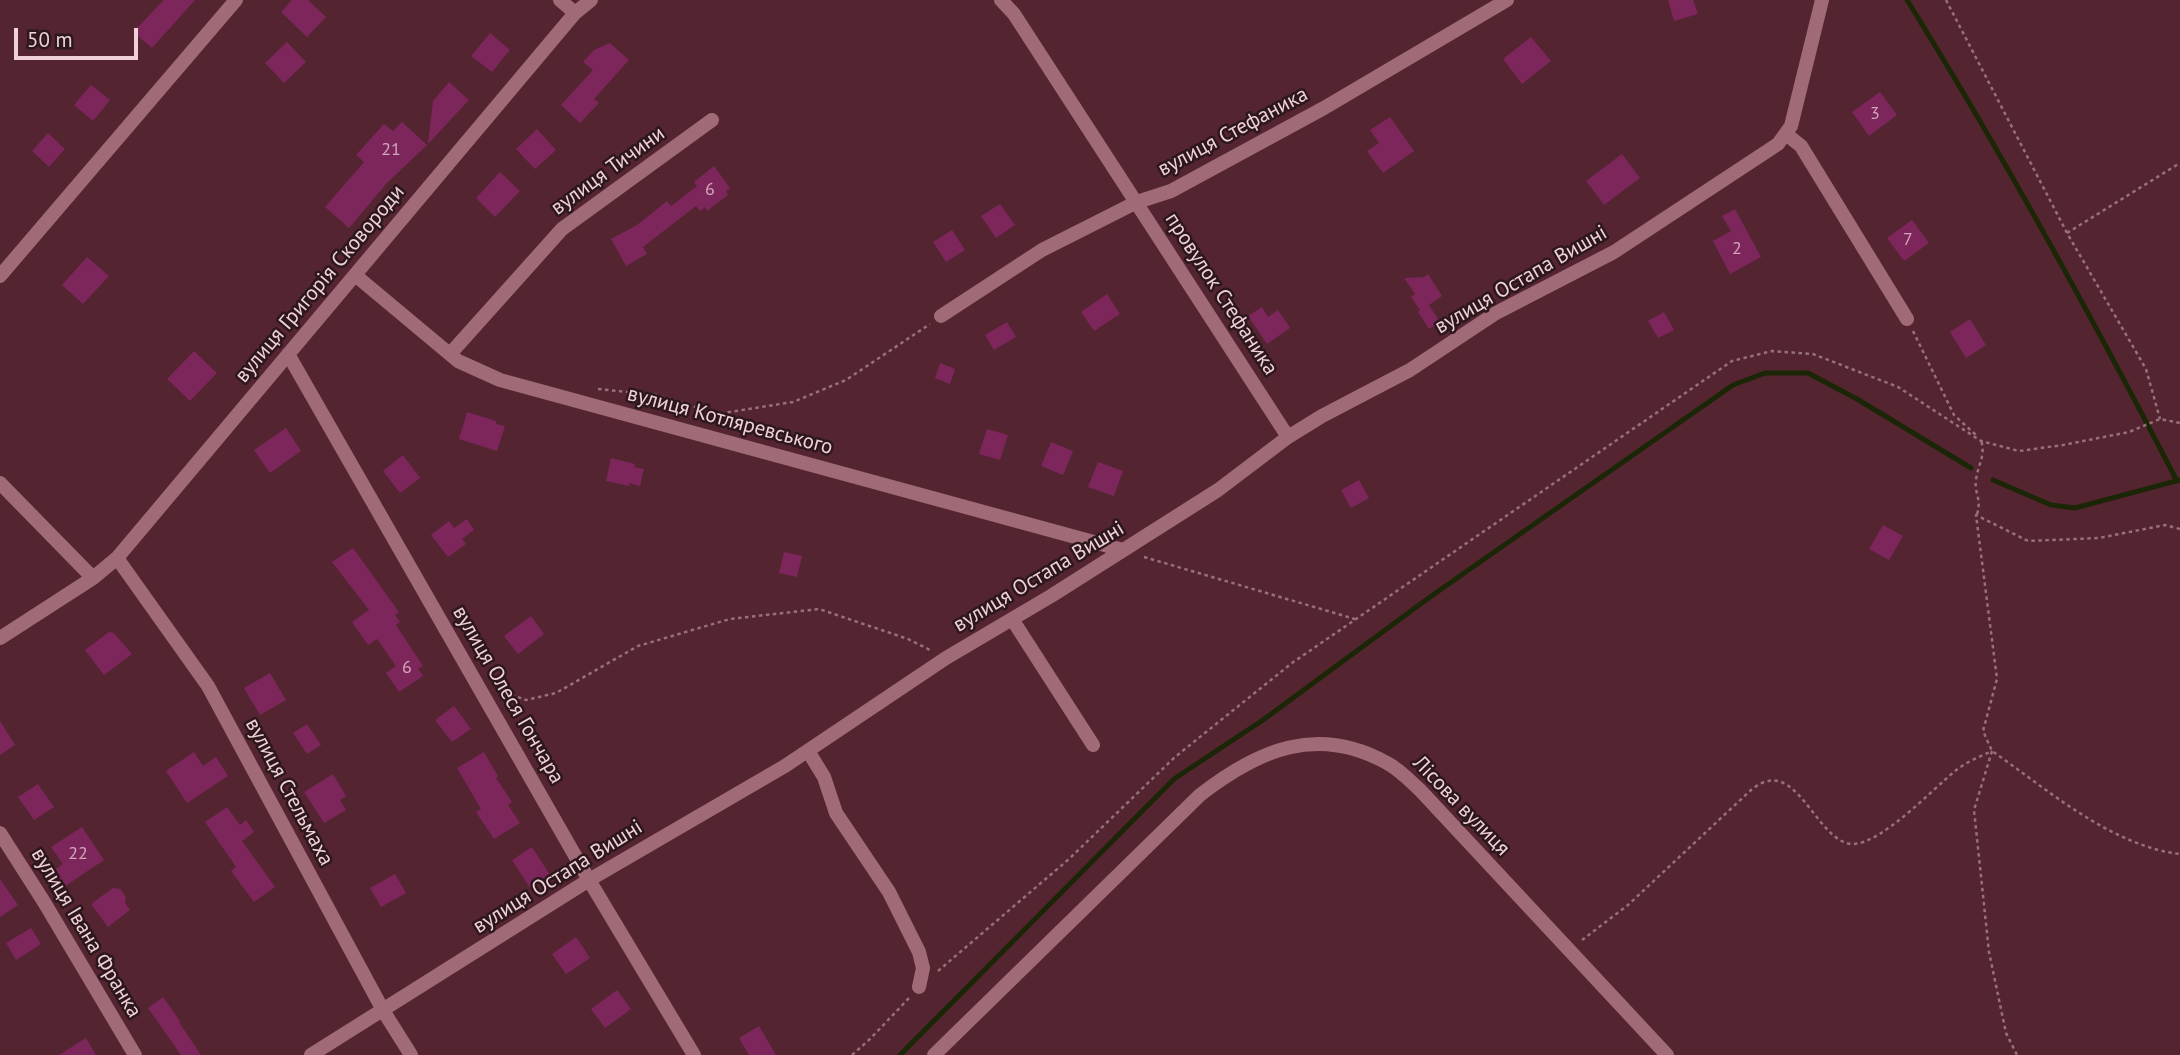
<!DOCTYPE html>
<meta charset="utf-8">
<style>
body{margin:0}
#map{position:relative;width:2180px;height:1055px;overflow:hidden;background:#542531;font-family:"PT Sans",sans-serif}
canvas{display:block}
.scale{position:absolute;left:14px;top:28px;width:124px;height:32px;box-sizing:border-box;border:4px solid #f0d1d7;border-top:0;padding-left:9px;font-size:21px;line-height:24px;white-space:nowrap;color:#f0d1d7;-webkit-text-stroke:5px #2c171c;paint-order:stroke}
</style>
<div id="map">
<canvas width="2180" height="1055"></canvas>
<div class="scale">50 m</div>
</div>
<script>
const ctx = document.querySelector('canvas').getContext('2d');
ctx.lineJoin = 'round';
function strokePath(path, color, width, dash) {
  ctx.strokeStyle = color;
  ctx.lineWidth = width;
  ctx.lineCap = dash ? 'butt' : 'round';
  ctx.setLineDash(dash || []);
  ctx.stroke(path);
}
function fillPath(path, color) {
  ctx.fillStyle = color;
  ctx.fill(path, 'evenodd');
}
function write(font, color, halo, rows, align = 'center') {
  ctx.font = font + ' "PT Sans",sans-serif';
  ctx.lineWidth = 5;
  ctx.setLineDash([]);
  ctx.textBaseline = 'middle';
  ctx.strokeStyle = halo;
  ctx.fillStyle = color;
  for (const [text, x, y, turn = 0] of rows) {
    ctx.save();
    ctx.translate(x, y);
    ctx.rotate((+turn || 0) * Math.PI / 180);
    ctx.textAlign = isNaN(turn) ? turn : align;
    if (halo) ctx.strokeText(text, 0, 0);
    ctx.fillText(text, 0, 0);
    ctx.restore();
  }
}
strokePath(new Path2D(`
 M 1907,0 C 2004,156 2092,317 2177,481
 M 1993,480 L 2051,505 L 2075,508 L 2180,480
 M 900,1055 L 1174,779 L 1263,720 L 1430,597 L 1733,385 L 1765,373 L 1808,373 L 1857,399 L 1971,468`), '#1b2606', 5);
fillPath(new Path2D(`
 M 164,0 L 195,0 L 152,48 L 133,32 Z
 M 292,0 L 308,0 L 326,17 L 307,37 L 281,12 Z
 M 1668,0 L 1693,0 L 1698,14 L 1674,21 Z
 M 490,33 L 510,50 L 492,72 L 471,56 Z
 M 1531,37 L 1551,61 L 1522,84 L 1503,59 Z
 M 287,42 L 306,62 L 284,83 L 265,63 Z
 M 610,43 L 629,60 L 594,99 L 599,103 L 580,123 L 561,105 L 593,70 L 583,62 L 594,50 Z
 M 449,82 L 469,100 L 428,144 L 433,101 Z
 M 91,85 L 110,100 L 93,121 L 74,105 Z
 M 1880,92 L 1897,115 L 1869,136 L 1852,112 Z
 M 1390,117 L 1414,151 L 1383,173 L 1367,151 L 1379,143 L 1370,130 Z
 M 402,122 L 427,145 L 387,183 L 349,228 L 325,207 L 364,162 L 356,155 L 384,124 L 393,131 Z
 M 537,129 L 556,150 L 535,169 L 516,149 Z
 M 48,133 L 65,149 L 49,167 L 32,151 Z
 M 1622,154 L 1640,178 L 1604,205 L 1586,181 Z
 M 714,166 L 730,188 L 726,191 L 728,195 L 707,211 L 705,207 L 700,211 L 696,206 L 643,247 L 647,254 L 626,266 L 611,239 L 637,225 L 667,201 L 671,206 L 697,186 L 694,182 Z
 M 500,172 L 520,191 L 495,217 L 476,198 Z
 M 1000,204 L 1015,225 L 996,238 L 981,216 Z
 M 1735,209 L 1761,257 L 1730,274 L 1713,241 L 1731,231 L 1722,216 Z
 M 1912,220 L 1929,243 L 1904,261 L 1887,238 Z
 M 952,230 L 965,250 L 946,262 L 933,242 Z
 M 87,257 L 109,276 L 83,304 L 62,285 Z
 M 1428,274 L 1442,296 L 1429,305 L 1440,322 L 1429,329 L 1418,312 L 1420,310 L 1411,297 L 1415,294 L 1404,278 L 1424,277 Z
 M 1107,294 L 1120,314 L 1094,331 L 1081,312 Z
 M 1262,307 L 1268,317 L 1278,310 L 1290,328 L 1267,344 L 1248,316 Z
 M 1664,312 L 1674,330 L 1658,338 L 1648,321 Z
 M 1970,319 L 1986,345 L 1966,358 L 1950,332 Z
 M 1007,322 L 1016,337 L 994,350 L 985,335 Z
 M 194,351 L 217,373 L 190,401 L 167,379 Z
 M 940,363 L 955,369 L 950,384 L 935,378 Z
 M 467,412 L 496,421 L 496,424 L 505,426 L 497,451 L 459,439 Z
 M 286,428 L 301,451 L 270,473 L 254,450 Z
 M 987,429 L 1008,435 L 1000,460 L 979,454 Z
 M 1051,442 L 1073,451 L 1063,475 L 1041,466 Z
 M 403,455 L 420,478 L 400,493 L 383,471 Z
 M 611,458 L 635,464 L 634,467 L 644,469 L 640,486 L 629,483 L 629,486 L 606,481 Z
 M 1098,462 L 1123,471 L 1114,496 L 1088,487 Z
 M 1359,480 L 1369,498 L 1351,508 L 1341,490 Z
 M 467,519 L 474,530 L 462,539 L 466,544 L 448,557 L 431,535 L 449,521 L 454,528 Z
 M 1883,525 L 1903,536 L 1889,560 L 1869,549 Z
 M 353,548 L 399,612 L 395,615 L 400,622 L 396,625 L 423,666 L 418,669 L 423,676 L 399,692 L 386,673 L 396,666 L 377,639 L 368,645 L 352,622 L 369,610 L 332,562 Z
 M 784,552 L 802,556 L 797,577 L 779,573 Z
 M 531,616 L 544,634 L 518,654 L 504,636 Z
 M 109,632 L 114,633 L 132,654 L 104,675 L 85,650 Z
 M 270,673 L 286,700 L 260,715 L 244,688 Z
 M 454,706 L 471,729 L 452,742 L 435,720 Z
 M 0,721 L 15,745 L 0,755 Z
 M 307,724 L 321,745 L 307,754 L 293,733 Z
 M 194,752 L 203,766 L 216,757 L 228,776 L 187,803 L 166,771 Z
 M 484,752 L 498,776 L 496,778 L 512,802 L 508,805 L 520,823 L 494,839 L 476,812 L 481,809 L 457,768 Z
 M 333,774 L 346,796 L 340,800 L 346,810 L 324,823 L 304,792 Z
 M 38,784 L 54,807 L 34,820 L 18,797 Z
 M 227,807 L 240,825 L 246,820 L 254,832 L 242,841 L 275,887 L 254,902 L 231,871 L 236,867 L 205,822 Z
 M 82,827 L 104,860 L 64,887 L 53,871 L 63,864 L 51,847 Z
 M 532,847 L 550,875 L 530,888 L 512,860 Z
 M 395,874 L 406,893 L 381,907 L 370,888 Z
 M 0,879 L 18,905 L 0,917 Z
 M 113,888 L 120,889 L 126,897 L 125,903 L 130,910 L 108,927 L 91,904 Z
 M 31,928 L 41,944 L 16,960 L 6,943 Z
 M 576,937 L 590,958 L 566,974 L 552,954 Z
 M 617,990 L 631,1009 L 605,1028 L 591,1009 Z
 M 163,997 L 180,1021 L 179,1022 L 201,1055 L 181,1055 L 148,1008 Z
 M 759,1026 L 776,1055 L 749,1055 L 739,1038 Z
 M 86,1038 L 96,1055 L 59,1055 Z`), '#7c265c');
strokePath(new Path2D(`
 M 1946,0 L 2067,233 L 2146,369 L 2160,419
 M 2067,233 L 2180,163
 M 1913,331 L 1954,415 L 1976,435
 M 598,389 L 657,395 L 717,414 L 793,402 L 846,380 L 930,324
 M 1977,514 C 1982,499 1974,493 1976,480 C 1978,464 1986,456 1981,440
 M 2180,529 L 2165,525 L 2099,538 L 2028,541 L 1976,515 L 1997,679 L 1983,731 L 1992,751 C 2047,789 2111,846 2180,854
 M 1144,557 L 1355,619
 M 498,690 L 526,700 L 556,693 L 638,646 L 730,619 L 819,609 L 908,639 L 930,650
 M 1992,751 L 1974,810 L 1989,952 L 2006,1033 L 2017,1055
 M 1582,940 L 1628,905 L 1751,790 C 1755,787 1760,783 1765,782 C 1800,769 1820,844 1853,844 C 1881,844 1933,789 1954,772 C 1964,763 1979,757 1992,751
 M 938,971 L 1069,859 L 1175,757 L 1292,663 L 1732,361 L 1772,351 L 1813,354 L 1898,387 L 1981,441 L 2019,451 L 2063,445 L 2129,432 L 2160,419 L 2180,423
 M 852,1055 L 870,1039 L 910,997`), '#98707a', 2.5, [3.5, 3.5]);
strokePath(new Path2D(`
 M 560,0 L 575,13
 M 1001,0 L 1014,14 L 1288,437
 M 1786,134 L 1801,146 L 1907,319
 M 355,275 L 458,361 L 500,380 L 1123,550
 M 0,276 L 236,0
 M 941,316 L 1042,250 L 1137,202 L 1171,191 L 1324,108 L 1507,0
 M 288,354 L 589,880 L 694,1055
 M 450,354 L 562,229 L 712,120
 M 0,483 L 93,578
 M 117,558 L 208,686 L 384,1012 L 411,1055
 M 1012,619 L 1093,745
 M 0,638 L 93,578 L 117,558 L 575,13 L 591,0
 M 808,751 L 824,777 L 836,813 L 889,892 L 919,952 L 923,968 L 919,987
 M 0,833 L 44,902 L 135,1055
 M 311,1055 L 589,880 L 785,766 L 946,658 L 1051,596 L 1218,490 L 1288,437 L 1322,416 L 1410,370 L 1496,313 L 1614,252 L 1778,144 L 1791,126 L 1822,0
 M 934,1055 L 1200,795 C 1258,750 1317,724 1387,763 C 1399,769 1410,781 1420,790 L 1667,1055`), '#a06a76', 14);
write('18px', '#d3a6b8', null, [
 ["3",1875,114],
 ["21",391,150],
 ["6",710,190],
 ["7",1908,240],
 ["2",1737,249],
 ["6",407,668],
 ["22",78,854]
]);
write('21px', '#f0d1d7', '#2c171c', [
 ["вулиця Стефаника",1233,132,-28],
 ["вулиця Тичини",608,171,-36],
 ["вулиця Остапа Вишні",1521,280,-30],
 ["вулиця Григорія Сковороди",320,284,-50],
 ["провулок Стефаника",1221,294,57],
 ["вулиця Котляревського",730,421,15],
 ["вулиця Остапа Вишні",1039,577,-31],
 ["вулиця Олеся Гончара",508,695,60],
 ["вулиця Стельмаха",289,792,62],
 ["Лісова вулиця",1461,806,46],
 ["вулиця Остапа Вишні",558,877,-32],
 ["вулиця Івана Франка",86,933,59]
]);
</script>
